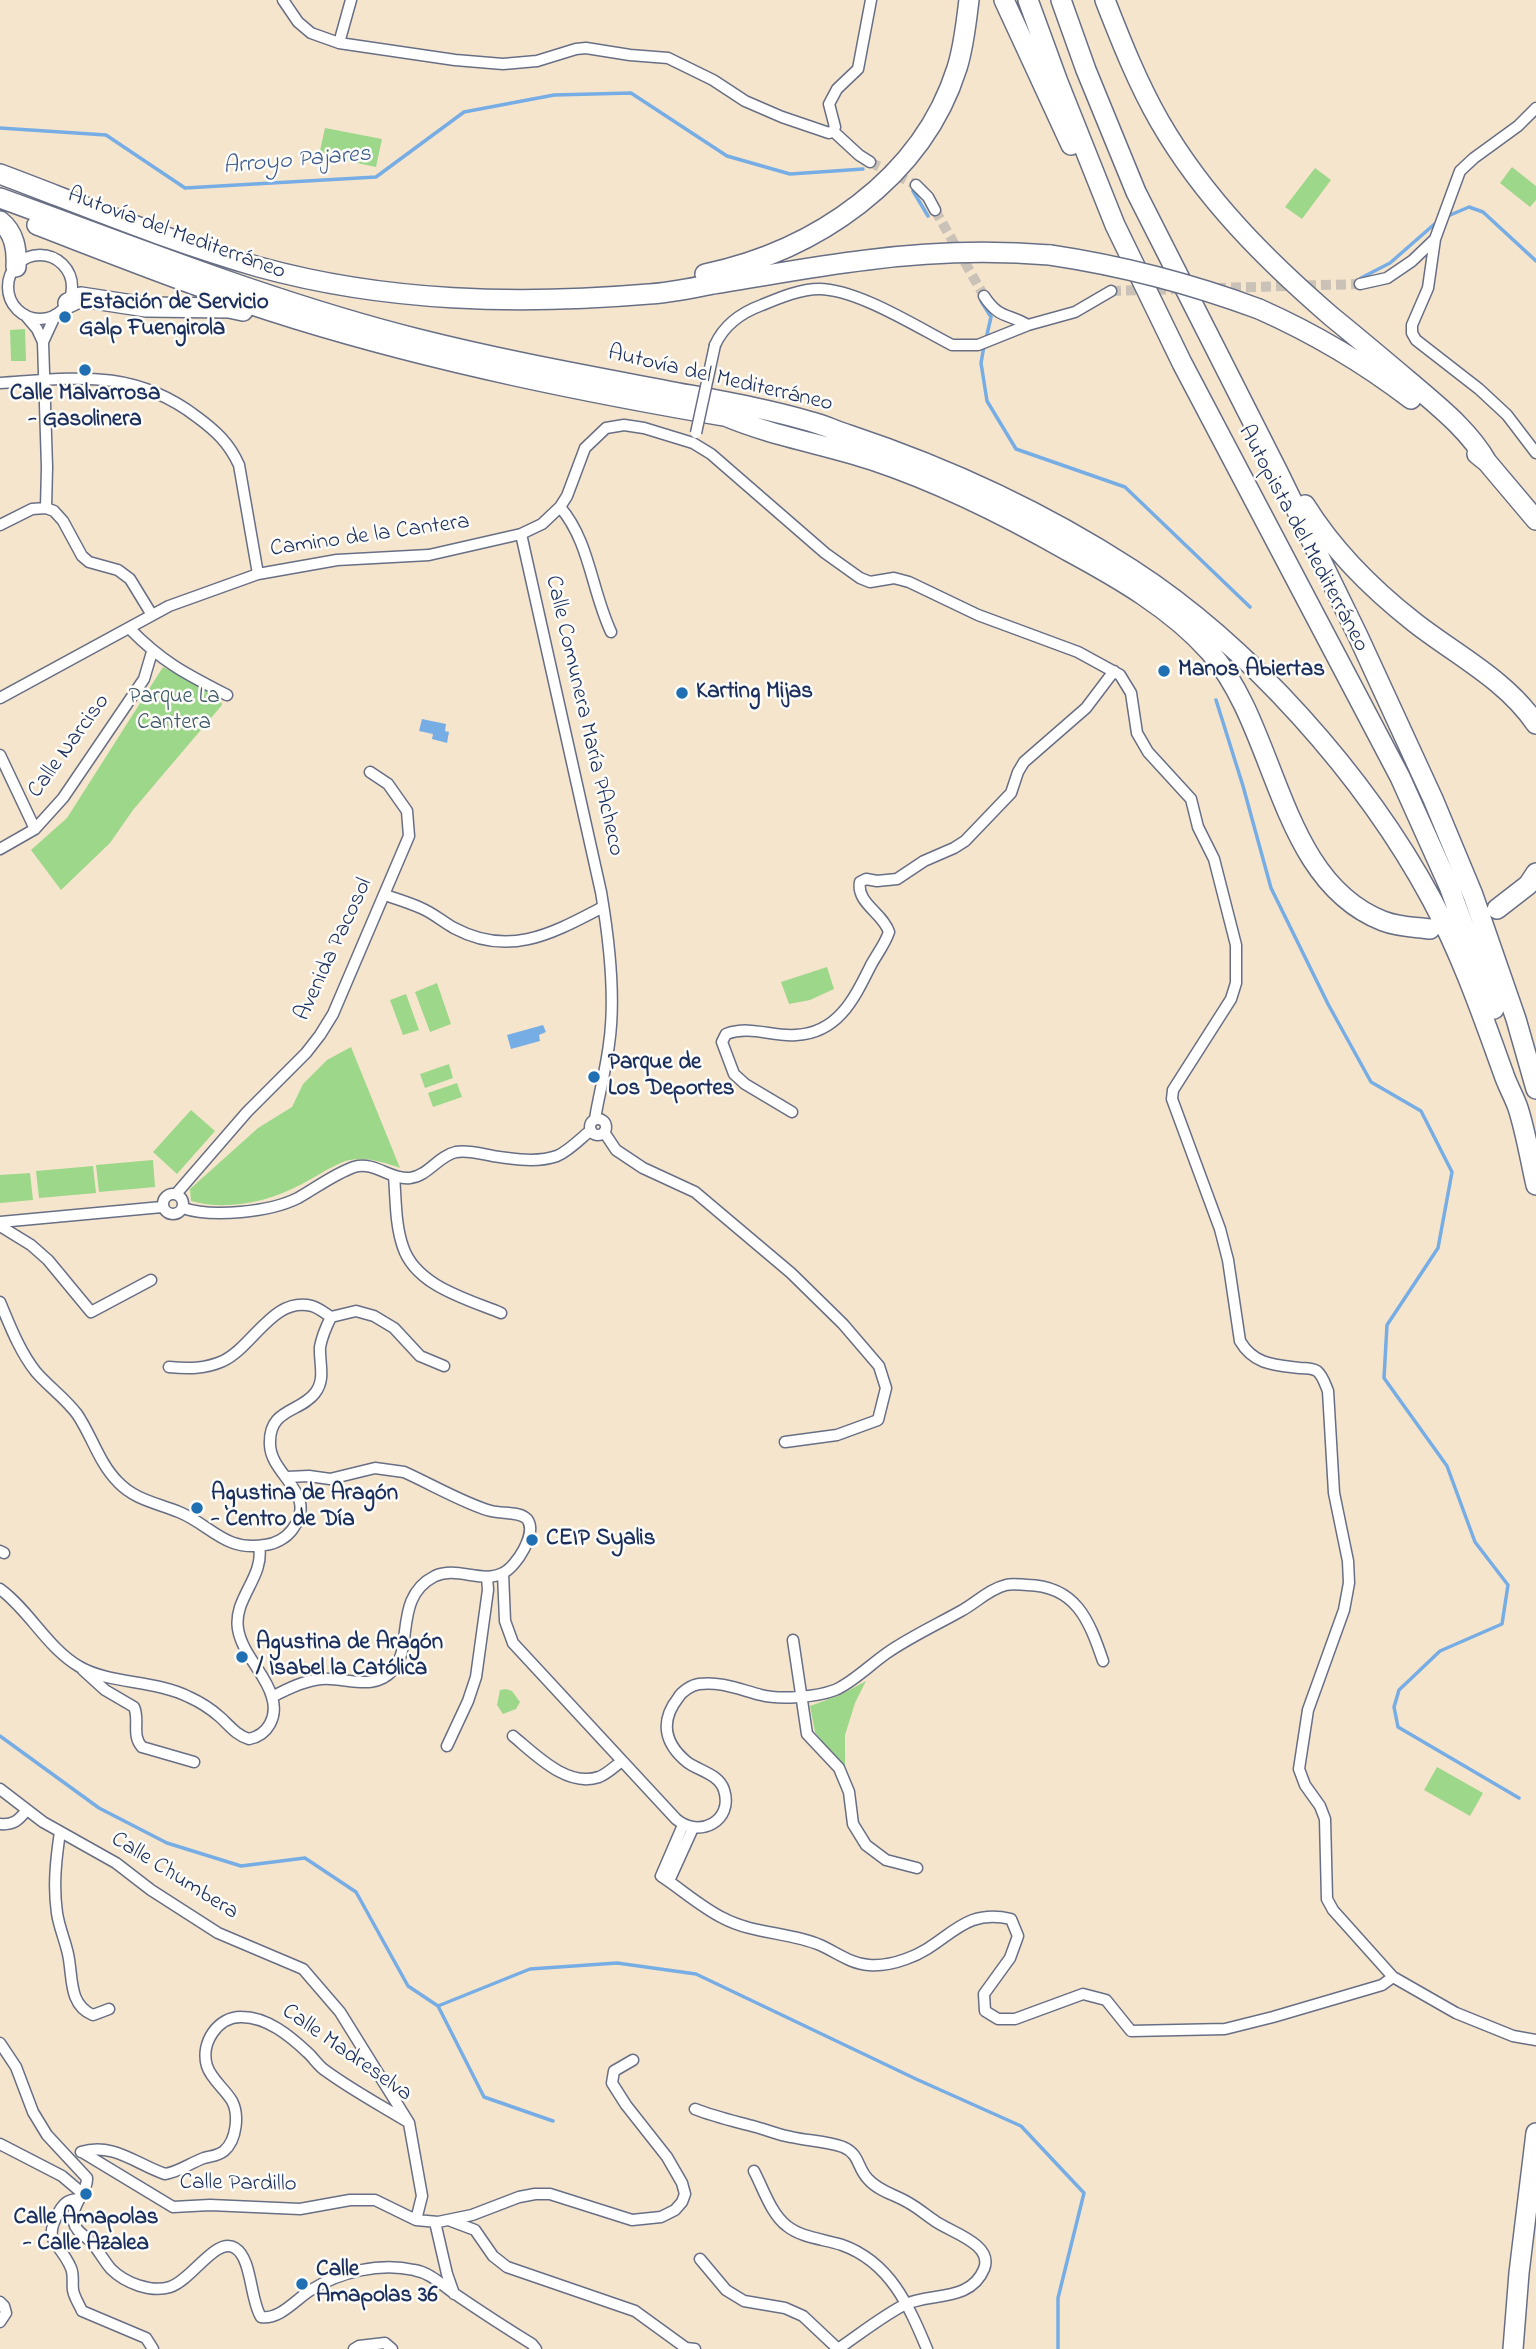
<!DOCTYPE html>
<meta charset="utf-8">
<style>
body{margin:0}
canvas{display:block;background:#f6e5cd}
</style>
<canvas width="1536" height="2349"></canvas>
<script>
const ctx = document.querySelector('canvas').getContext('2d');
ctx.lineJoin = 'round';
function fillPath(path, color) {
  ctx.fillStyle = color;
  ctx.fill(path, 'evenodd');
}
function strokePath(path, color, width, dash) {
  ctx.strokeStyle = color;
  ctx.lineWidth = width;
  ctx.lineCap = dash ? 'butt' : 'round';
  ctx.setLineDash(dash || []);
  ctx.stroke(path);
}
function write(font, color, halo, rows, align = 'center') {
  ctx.font = font + ' "Indie Flower",sans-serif';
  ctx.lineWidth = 5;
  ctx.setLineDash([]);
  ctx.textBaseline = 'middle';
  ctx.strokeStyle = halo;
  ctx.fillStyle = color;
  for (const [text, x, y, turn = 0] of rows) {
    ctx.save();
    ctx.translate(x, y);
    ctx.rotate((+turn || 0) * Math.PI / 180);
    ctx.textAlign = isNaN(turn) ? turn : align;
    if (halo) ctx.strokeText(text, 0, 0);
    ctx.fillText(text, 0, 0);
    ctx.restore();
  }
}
fillPath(new Path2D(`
 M 325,128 L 382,139 L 376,167 L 319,155 Z
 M 1512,167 L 1536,186 L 1536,200 L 1530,207 L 1500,183 Z
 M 1315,168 L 1331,180 L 1302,219 L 1285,207 Z
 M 25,329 L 26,361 L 11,361 L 10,330 Z
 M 163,667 L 220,697 L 222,705 L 133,810 L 110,843 L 61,890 L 31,850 L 67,818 Z
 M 827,967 L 834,989 L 810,1000 L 789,1004 L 781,982 Z
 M 437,983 L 451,1024 L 430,1032 L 415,992 Z
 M 406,994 L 419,1030 L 403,1035 L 390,1000 Z
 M 351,1047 L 400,1168 C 383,1162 361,1155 343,1162 C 328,1168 314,1178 300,1185 C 268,1202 226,1211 191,1201 L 190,1189 L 258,1128 L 292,1107 L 303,1084 L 327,1060 Z
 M 449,1064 L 453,1078 L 425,1088 L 420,1074 Z
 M 457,1083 L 462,1097 L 433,1107 L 428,1093 Z
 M 191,1110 L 215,1131 L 177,1174 L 153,1152 Z
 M 153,1160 L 155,1187 L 99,1192 L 96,1165 Z
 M 93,1166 L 96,1193 L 39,1198 L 36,1171 Z
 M 30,1173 L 33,1200 L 0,1203 L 0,1175 Z
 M 866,1681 L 855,1703 L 845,1735 L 845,1770 L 815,1732 L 810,1706 L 840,1695 Z
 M 506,1689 L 512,1691 L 520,1702 L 516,1709 L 503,1714 L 497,1705 L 500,1690 Z
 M 1437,1767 L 1483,1793 L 1470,1816 L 1424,1790 Z`), '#9dd78a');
fillPath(new Path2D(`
 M 422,719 L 446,724 L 445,731 L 449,732 L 447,743 L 432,739 L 433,734 L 419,731 Z
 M 543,1025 L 546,1032 L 539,1035 L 540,1041 L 511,1049 L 507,1035 Z`), '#77ade5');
strokePath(new Path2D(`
 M 0,128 L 106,135 L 185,188 L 376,177 L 464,112 L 554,95 L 631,93 L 727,156 L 790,174 L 863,169
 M 913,191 L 928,216
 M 1448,216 L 1469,207 L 1483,212 L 1536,261
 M 1361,278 L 1390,263 L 1438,221
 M 981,301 L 991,317 L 986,339
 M 984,346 L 981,363 L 987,401 L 1016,449 L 1125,487 L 1250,607
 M 1216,700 L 1243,786 L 1271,888 L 1328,1004 L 1371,1082 L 1421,1111 L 1452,1172 L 1438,1248 L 1387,1325 L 1384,1378 L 1447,1466 L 1475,1542 L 1508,1585 L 1502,1624 L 1440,1651 L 1399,1690 L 1394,1707 L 1398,1727 L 1519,1798
 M 0,1736 L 99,1808 L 167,1843 L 241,1866 L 305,1858 L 356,1892 L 408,1986 L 438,2006 L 484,2097 L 553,2121
 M 438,2006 L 530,1969 L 617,1963 L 696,1974 L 916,2079 L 1021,2126 L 1084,2193 L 1058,2298 L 1058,2349`), '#77ade5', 3.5);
strokePath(new Path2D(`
 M 870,162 L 916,185
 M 935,210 L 984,296
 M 1216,288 L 1360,284
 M 1111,291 L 1183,289`), '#cac1b7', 10, [10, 5]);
const minor = new Path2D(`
 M 283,0 L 298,22 L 311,33 L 339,43 L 455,60 L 503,64 L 537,61 L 576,49 L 586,48 L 630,55 L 668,58 L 713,80 L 745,101 L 782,117 L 829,133 L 833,131 L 835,127 L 829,104 L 837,89 L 858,69 L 871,0
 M 339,43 L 351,0
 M 833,131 L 859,155 L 870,162
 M 916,185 L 928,197 L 935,210
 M 1435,239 L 1428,288 L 1412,325 L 1412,333 L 1416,340 L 1479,389 L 1507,415 L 1536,453
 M8 287a32 32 0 1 1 64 0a32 32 0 1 1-64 0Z
 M 1360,284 L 1387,278 L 1412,261 L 1435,239 L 1460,171 L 1474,158 L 1518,126 L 1536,108
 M 984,296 C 999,319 1007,313 1028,325
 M 26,316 L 37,329 L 43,342
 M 715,345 C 724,325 743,312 762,305 C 779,298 800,289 819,289 C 857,289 917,327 952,345 L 978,345 L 1028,325 L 1075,312 L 1111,291
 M 0,383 C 75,378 133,368 197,417 C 216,431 229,443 239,465 L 258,574
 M 560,507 C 590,542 591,589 611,632
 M 46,508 L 47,467 L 43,342 L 55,316
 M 0,525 L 32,509 L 46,508 L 54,511 L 63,521 L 82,556 L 89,562 L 118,570 L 130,579 L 152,615
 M 521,534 L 601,892 C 609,939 616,997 609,1044 C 606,1069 599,1094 595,1119
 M 129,628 C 162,662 186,674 227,695
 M 0,698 L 169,606 L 258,574 L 337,560 L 429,555 L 521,534 L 542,524 L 560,507 L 567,496 L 585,448 L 606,428 L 624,425 L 644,428 L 693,443 L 711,454 L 825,553 L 860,578 L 870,582 L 894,578 L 909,582 L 978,615 L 1078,652 L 1120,675 L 1131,693 L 1137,733 L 1148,752 L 1191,799 L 1198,827 L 1214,859 L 1236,945 L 1236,983 L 1231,999 L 1173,1090 L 1172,1099 L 1220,1229 L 1228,1260 L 1240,1341 C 1254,1365 1275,1365 1300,1368 C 1305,1368 1312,1368 1317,1371 C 1323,1376 1325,1384 1328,1391 L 1334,1493 L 1348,1561 L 1349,1583 L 1344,1610 L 1308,1710 L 1299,1769 L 1305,1785 L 1320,1806 L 1325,1819 L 1327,1899 L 1333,1910 L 1393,1977 L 1456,2013 L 1513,2036 L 1536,2040
 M 0,755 L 35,829
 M 0,849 L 35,829 L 63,798 L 144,679 L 152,652
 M 385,895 C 397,899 410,903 421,908 C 433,913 443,922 454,928 C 510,958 553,933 603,907
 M 792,1112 L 745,1084 L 734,1074 L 722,1042 L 726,1034 C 751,1025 772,1037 796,1035 C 838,1033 854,999 871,965 C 877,954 885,944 889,932 C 883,913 856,903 860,882 L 866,879 L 877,881 L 897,879 L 924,861 L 954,848 L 965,841 L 1011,793 L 1018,772 L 1024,762 L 1086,708 L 1114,671
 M590 1127a8 8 0 1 1 16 0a8 8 0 1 1-16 0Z
 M 604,1132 L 616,1150 L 643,1168 L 695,1192 L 791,1273 L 843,1324 L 879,1366 L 886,1388 L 878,1420 L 837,1435 L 785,1442
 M 394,1176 C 396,1199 395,1224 403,1247 C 416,1286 467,1299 501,1313
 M163 1204a10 10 0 1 1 20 0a10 10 0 1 1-20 0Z
 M 176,1194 L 247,1112 L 306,1053 L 320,1035 L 333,1014 L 409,836 L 407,811 L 388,784 L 370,772
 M 183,1208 C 212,1218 270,1212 298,1198 C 316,1188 334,1174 354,1167 C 375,1161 390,1180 410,1178 C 428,1176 438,1156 456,1152 C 468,1150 482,1154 493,1156 C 513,1159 537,1163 557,1156 C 569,1151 581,1138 591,1130
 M 0,1222 L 162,1207
 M 0,1226 L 31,1245 L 48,1260 L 91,1312 L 151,1280
 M 0,1302 C 10,1326 20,1352 36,1372 C 49,1387 65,1398 77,1414 C 92,1436 99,1463 118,1482 C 135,1500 157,1503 179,1512 C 211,1525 225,1552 265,1545 C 275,1544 286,1538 292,1530 C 320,1494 271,1476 270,1445 C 268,1408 300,1413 315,1393 C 326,1379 319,1363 320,1347 C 322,1336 326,1327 331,1317
 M 169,1367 C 188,1369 205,1369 223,1361 C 254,1346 273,1296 312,1306 C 319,1308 326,1314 331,1317 L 356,1311 L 374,1316 L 394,1328 L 420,1356 L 444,1366
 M 0,1551 L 4,1553
 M 503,1573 L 505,1621 L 513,1643 L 676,1819 C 699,1839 734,1821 724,1790 C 719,1774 699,1771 687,1762 C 664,1743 660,1721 678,1698 C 682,1691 692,1685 699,1684 C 721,1681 741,1690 761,1695 C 780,1700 817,1697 835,1690 C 852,1683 871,1664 887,1653 C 910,1637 936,1625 961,1611 C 976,1603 989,1589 1006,1585 C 1013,1583 1021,1585 1027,1585 C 1076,1586 1089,1620 1103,1661
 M 0,1589 C 30,1611 47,1648 80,1667 C 110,1684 155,1680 189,1697 C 200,1702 211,1709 220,1717 C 230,1726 236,1735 249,1739 C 268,1735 278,1717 272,1697 C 266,1674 242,1654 238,1629 C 233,1598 265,1577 259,1546
 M 793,1640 L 807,1734 L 839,1768 L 849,1792 L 853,1824 L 866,1845 L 886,1860 L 917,1868
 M 83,1670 L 105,1690 L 134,1707 C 140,1720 131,1735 142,1747 L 194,1762
 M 272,1697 C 287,1689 305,1680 322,1679 C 346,1677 374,1692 393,1670 C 414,1647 393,1597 435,1576 C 457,1566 482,1584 503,1573 C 516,1567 538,1533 527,1519 C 519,1511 502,1514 491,1511 C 467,1505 429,1483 404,1472 L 375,1468 L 330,1479 L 309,1476 L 287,1477
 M 513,1736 C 535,1754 567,1788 599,1777 C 607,1774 615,1766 622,1761
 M 447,1746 L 468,1701 L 476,1677 L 488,1590 L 487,1577
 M 0,1789 L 43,1822 L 116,1863 L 151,1890 L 218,1933 L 303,1969 L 340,2012 L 409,2123 L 422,2196 L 416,2220
 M 0,1824 C 13,1825 18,1821 26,1811
 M 683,1825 L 661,1876 C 681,1889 701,1907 723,1918 C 753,1934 789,1932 820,1945 C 836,1952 851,1964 869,1965 C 881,1966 895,1963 906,1959 C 949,1944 961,1907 1011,1919 L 1018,1936 L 1010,1958 L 984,1994 L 985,2011 L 998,2019 L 1015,2019 L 1083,1994 L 1106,2000 L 1131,2031 L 1225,2029 L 1273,2017 L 1382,1985 L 1393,1977
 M 60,1832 C 56,1859 53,1886 57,1913 C 59,1927 65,1940 68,1954 C 73,1976 68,2005 93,2015 L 109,2009
 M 669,1881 L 693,1828
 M 0,2043 L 16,2067 L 33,2112 L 47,2135 L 87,2178 C 88,2192 69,2207 74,2223 C 76,2232 86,2236 92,2243 C 99,2251 104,2261 111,2269 C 125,2283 151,2293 170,2287 C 192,2280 216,2236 235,2248 C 252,2258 250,2300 261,2317 C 280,2320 296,2299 311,2290 C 340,2272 380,2262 414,2270 C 431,2273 442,2285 455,2294 C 480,2311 506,2328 532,2344 L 536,2349
 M 695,2109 C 715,2117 734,2121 756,2127 C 767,2130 779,2135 791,2137 C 808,2141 827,2141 843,2147 C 860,2154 857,2168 868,2179 C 878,2191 896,2195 909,2203 C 918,2208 926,2215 935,2221 C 950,2232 994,2244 984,2269 C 970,2303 929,2292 904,2305 C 881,2317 860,2334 838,2349 L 803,2316 L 785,2308 L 744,2301 L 726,2290 L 700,2259
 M 0,2144 L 62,2176 L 82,2193
 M 81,2152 C 113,2142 136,2164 165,2174 C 179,2172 190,2163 204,2158 C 211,2156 218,2156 224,2151 C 237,2140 239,2114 232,2101 C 225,2089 211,2079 207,2066 C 200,2043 218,2016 242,2017 C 267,2017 290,2036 307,2052 C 314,2058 318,2066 326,2071 C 352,2090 380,2105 408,2122
 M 82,2152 L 173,2207 L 210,2205 L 300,2209 L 350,2200 L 375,2200 L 416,2220 L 438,2222 L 472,2215 L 519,2197 L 535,2194 L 550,2194 L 632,2220 L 661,2217 L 675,2210 L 682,2202 L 685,2194 L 682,2183 L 667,2157 L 626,2105 L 612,2083 L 614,2071 L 633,2060
 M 754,2171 C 763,2188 771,2214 787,2226 C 802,2238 824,2239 842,2245 C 890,2262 909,2306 927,2349
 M 78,2199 C 69,2200 65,2202 60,2210 C 41,2243 59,2240 71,2268 C 74,2275 72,2283 73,2290 C 74,2297 79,2304 82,2311 L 146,2338 L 153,2349
 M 451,2221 L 475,2230 L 493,2256 L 507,2267 L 635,2311 L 686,2348 L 695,2349
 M 435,2222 L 447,2274 L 454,2294
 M 0,2302 L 4,2306 L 6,2313 L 0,2322
 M 354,2349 L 359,2346 L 385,2343 L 392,2349`);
const motorway = new Path2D(`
 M 1004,0 L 1071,145
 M 1028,0 L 1058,82 L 1115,225 L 1182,363 L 1400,777 L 1449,886 L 1494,1009
 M 1061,0 L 1086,70 L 1136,192 L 1278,472 L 1358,636 L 1433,799 L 1473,895 L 1516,1019 L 1536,1089
 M 1105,0 C 1121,41 1138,84 1160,122 C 1204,198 1266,260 1332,317 C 1358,338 1384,360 1410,382 C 1438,406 1469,430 1487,462
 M 0,174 C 85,206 171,242 259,267 C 386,302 518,305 649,294 C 670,293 692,288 713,284 C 764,276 815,266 867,260 C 928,252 989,250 1050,255
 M 0,198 C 138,248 275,303 418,339 C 501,360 584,375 668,391 C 716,400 765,408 812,422 C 824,425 836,431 849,435 C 948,468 1043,512 1131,569 C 1249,645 1366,777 1432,900 C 1462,956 1482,1014 1503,1072 C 1507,1085 1514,1096 1518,1108 C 1526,1133 1530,1159 1536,1185
 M 0,221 C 15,233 17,250 16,267
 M 37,225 C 123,258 208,292 296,319 C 439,363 588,393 735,418
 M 705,274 C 815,251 922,179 957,68 C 964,46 966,23 969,0
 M 68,303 L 81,297 L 146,307 L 229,308 L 243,311
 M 1259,309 C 1313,333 1364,363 1411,399
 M 725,416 C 772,436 823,444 872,460 C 941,483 1005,515 1068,551 C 1118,578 1172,609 1210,652 C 1278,729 1278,880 1383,921 C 1398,927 1414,927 1430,929
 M 1477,454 L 1487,462 L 1536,520
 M 1305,505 C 1333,550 1372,589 1414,622 C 1456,655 1505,679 1536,724
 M 1497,909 L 1528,885 L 1536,873
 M 1513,2349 L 1519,2273 L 1536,2133`);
strokePath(minor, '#686f85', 13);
strokePath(motorway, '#686f85', 22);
strokePath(minor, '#fff', 10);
strokePath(motorway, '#fff', 19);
const minorBridge = new Path2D(`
 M 696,433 L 715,345`);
const motorwayBridge = new Path2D(`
 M 1050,255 C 1124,266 1189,283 1259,309`);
strokePath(minorBridge, '#686f85', 13, []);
strokePath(motorwayBridge, '#686f85', 22, []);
strokePath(minorBridge, '#fff', 10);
strokePath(motorwayBridge, '#fff', 19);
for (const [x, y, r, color] of [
 [65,317,7,"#1f6fb2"],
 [85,370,7,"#1f6fb2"],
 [1164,671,7,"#1f6fb2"],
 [682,693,7,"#1f6fb2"],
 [594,1077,7,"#1f6fb2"],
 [197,1508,7,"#1f6fb2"],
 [532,1540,7,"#1f6fb2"],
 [242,1657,7,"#1f6fb2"],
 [86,2194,7,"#1f6fb2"],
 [302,2284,7,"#1f6fb2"]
]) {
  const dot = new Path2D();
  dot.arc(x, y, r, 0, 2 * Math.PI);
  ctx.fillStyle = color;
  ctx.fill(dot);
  strokePath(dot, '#fdfcf7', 2.5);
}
write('23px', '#1b2f5e', '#fdfcf7', [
 ["Autovía del Mediterráneo",176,235,20],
 ["Autovía del Mediterráneo",720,380,13],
 ["Camino de la Cantera",370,537,-8],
 ["Autopista del Mediterráneo",1302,539,62],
 ["Calle Comunera María PAcheco",583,716,77],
 ["Calle Narciso",70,747,-54],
 ["Avenida Pacosol",335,950,-65],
 ["Calle Chumbera",174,1877,32],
 ["Calle Madreselva",346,2054,35],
 ["Calle Pardillo",238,2185,1]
]);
write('bold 23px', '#1b2f5e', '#fdfcf7', [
 ["Estación de Servicio",79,304],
 ["Galp Fuengirola",79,330],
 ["Calle Malvarrosa",85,395,"center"],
 ["- Gasolinera",85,421,"center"],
 ["Manos Abiertas",1178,671],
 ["Karting Mijas",696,693],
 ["Parque de",608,1064],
 ["Los Deportes",608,1090],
 ["Agustina de Aragón",211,1495],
 ["- Centro de Día",211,1521],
 ["CEIP Syalis",546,1540],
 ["Agustina de Aragón",256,1644],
 ["/ Isabel la Católica",256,1670],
 ["Calle Amapolas",86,2219,"center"],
 ["- Calle Azalea",86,2245,"center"],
 ["Calle",316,2271],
 ["Amapolas 36",316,2297]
], 'left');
write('23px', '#3c5969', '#fdfcf7', [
 ["Parque La",174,698],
 ["Cantera",174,724]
]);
write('italic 24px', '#3b5b8d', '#fdfcf7', [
 ["Arroyo Pajares",297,162,-5]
]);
</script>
